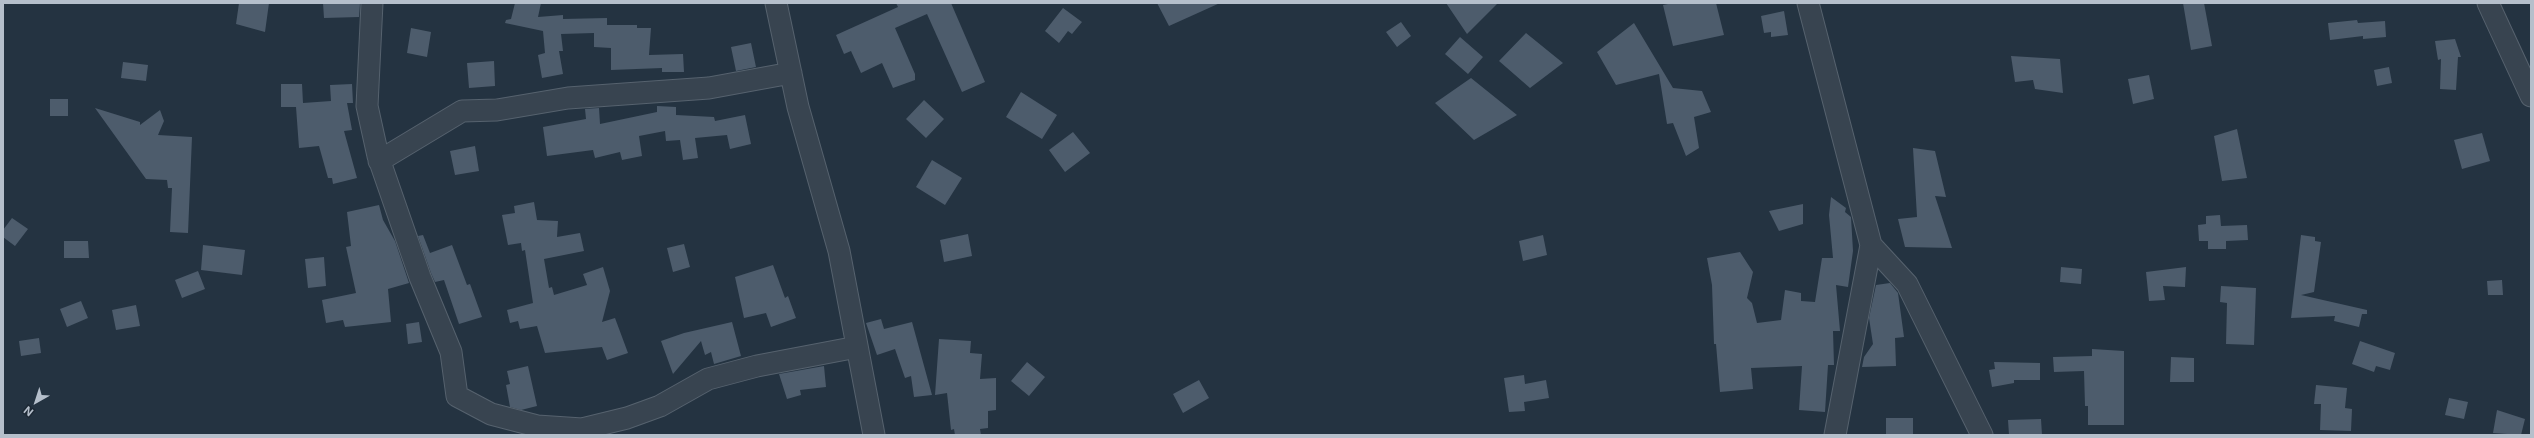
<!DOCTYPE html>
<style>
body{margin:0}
#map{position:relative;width:2534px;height:438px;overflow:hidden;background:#243341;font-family:Inter,sans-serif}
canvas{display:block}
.frame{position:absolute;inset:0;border:4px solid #b5bfcb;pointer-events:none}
.north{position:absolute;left:16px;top:382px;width:40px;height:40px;-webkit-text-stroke:3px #1d2935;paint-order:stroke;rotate:219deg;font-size:11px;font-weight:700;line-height:16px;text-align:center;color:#b5bfcb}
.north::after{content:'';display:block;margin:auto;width:14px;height:18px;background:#b5bfcb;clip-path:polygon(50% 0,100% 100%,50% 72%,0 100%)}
</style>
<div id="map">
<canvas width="2534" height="438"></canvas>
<div class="frame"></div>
<div class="north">N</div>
</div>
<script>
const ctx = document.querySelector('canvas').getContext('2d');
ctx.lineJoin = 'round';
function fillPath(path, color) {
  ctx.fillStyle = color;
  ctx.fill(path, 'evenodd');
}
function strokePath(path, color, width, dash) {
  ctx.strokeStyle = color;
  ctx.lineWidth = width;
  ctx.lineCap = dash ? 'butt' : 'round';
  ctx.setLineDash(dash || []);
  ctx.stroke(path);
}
fillPath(new Path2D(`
 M 239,3 L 269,3 L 265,32 L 236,24 Z
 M 323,3 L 360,3 L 359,17 L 324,18 Z
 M 515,3 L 541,3 L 538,17 L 563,15 L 563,19 L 607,18 L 607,25 L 637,25 L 637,28 L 651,28 L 649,55 L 683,54 L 684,72 L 662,72 L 662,68 L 611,70 L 611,48 L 594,47 L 594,33 L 561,34 L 563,51 L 559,51 L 563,74 L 542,78 L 538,55 L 545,53 L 543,31 L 505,23 L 506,20 L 511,19 Z
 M 896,3 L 951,3 L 985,82 L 962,92 L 927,14 L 895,28 L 915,74 L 915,80 L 893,88 L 882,63 L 861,73 L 851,51 L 844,54 L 836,35 L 898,7 Z
 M 1157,3 L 1220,3 L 1169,26 Z
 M 1446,3 L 1498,3 L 1467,34 Z
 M 1673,3 L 1716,3 L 1724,35 L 1673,46 L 1663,5 Z
 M 2183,3 L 2204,3 L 2212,46 L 2191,50 Z
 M 1063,8 L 1082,22 L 1072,34 L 1068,31 L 1059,43 L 1045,31 Z
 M 1784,11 L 1788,35 L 1771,37 L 1771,32 L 1764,33 L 1761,16 Z
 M 2357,20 L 2358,23 L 2385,21 L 2386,37 L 2363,39 L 2363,36 L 2330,40 L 2328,23 Z
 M 1401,22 L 1411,36 L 1397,47 L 1386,32 Z
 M 1634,23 L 1673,88 L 1702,91 L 1711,112 L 1694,117 L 1699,148 L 1686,156 L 1673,123 L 1667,124 L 1659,74 L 1616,85 L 1597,52 Z
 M 411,28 L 431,32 L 427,57 L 407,53 Z
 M 1526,33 L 1563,63 L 1530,88 L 1499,61 Z
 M 1460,37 L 1483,57 L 1468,74 L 1445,54 Z
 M 2455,39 L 2461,57 L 2458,57 L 2456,90 L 2440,89 L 2441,59 L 2438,60 L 2435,41 Z
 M 751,43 L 756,67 L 736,71 L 731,47 Z
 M 2011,56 L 2060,59 L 2063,93 L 2035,89 L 2033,80 L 2015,82 Z
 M 494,61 L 495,86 L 469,88 L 467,63 Z
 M 123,62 L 148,65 L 146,81 L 121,78 Z
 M 2389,67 L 2392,83 L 2377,86 L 2374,70 Z
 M 2149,75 L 2154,99 L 2133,104 L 2128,79 Z
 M 1471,78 L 1517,115 L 1474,140 L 1435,103 Z
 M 281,84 L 302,84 L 303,103 L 331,101 L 330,85 L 352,84 L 353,103 L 347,103 L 352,130 L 344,131 L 357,178 L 333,184 L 332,178 L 328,178 L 319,146 L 299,148 L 296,107 L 281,107 Z
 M 1021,92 L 1057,115 L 1042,139 L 1006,117 Z
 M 50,99 L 68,99 L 68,116 L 50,116 Z
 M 924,100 L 944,119 L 926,138 L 906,119 Z
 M 657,106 L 676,107 L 676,115 L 714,117 L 715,121 L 745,115 L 751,144 L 730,149 L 727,135 L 695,138 L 698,158 L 683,160 L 680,140 L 666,141 L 665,131 L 639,136 L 642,156 L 622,160 L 620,152 L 595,158 L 593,150 L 547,156 L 543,127 L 586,119 L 585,109 L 599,108 L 600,124 L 657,112 Z
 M 95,108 L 140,122 L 140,125 L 160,110 L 164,121 L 158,135 L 192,137 L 188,233 L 170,232 L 172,188 L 168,188 L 167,180 L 146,179 Z
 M 2237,129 L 2247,178 L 2222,181 L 2214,136 Z
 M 1073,132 L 1090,153 L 1065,172 L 1049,150 Z
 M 2482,133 L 2490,161 L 2462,169 L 2454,140 Z
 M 475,146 L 479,171 L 455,175 L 450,151 Z
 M 1913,148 L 1935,151 L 1946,197 L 1935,196 L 1952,248 L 1905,247 L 1898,219 L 1917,217 Z
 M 932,160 L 962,178 L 945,205 L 916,187 Z
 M 1831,197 L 1846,208 L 1845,212 L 1851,217 L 1853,251 L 1848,287 L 1836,285 L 1840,331 L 1833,331 L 1834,365 L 1828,365 L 1825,412 L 1799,410 L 1802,366 L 1751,368 L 1753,389 L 1720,392 L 1716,344 L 1714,344 L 1712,285 L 1707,258 L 1740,252 L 1753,272 L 1747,298 L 1752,303 L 1757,323 L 1781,320 L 1785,290 L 1801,293 L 1801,301 L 1815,302 L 1822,258 L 1833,258 L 1829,215 Z
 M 534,202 L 537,220 L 558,221 L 557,237 L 580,233 L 584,251 L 544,259 L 549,288 L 552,287 L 554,295 L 587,285 L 583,274 L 603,267 L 610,291 L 602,322 L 615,318 L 628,353 L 607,360 L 602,347 L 545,353 L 537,326 L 520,329 L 518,321 L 510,323 L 507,310 L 533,303 L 525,250 L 522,251 L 521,243 L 508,245 L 502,215 L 515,213 L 514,206 Z
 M 1803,204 L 1803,224 L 1779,231 L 1769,211 Z
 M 379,205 L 383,220 L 395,241 L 409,283 L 388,289 L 391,322 L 345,327 L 343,320 L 326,323 L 322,300 L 356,293 L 346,247 L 351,246 L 347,212 Z
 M 2220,215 L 2221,226 L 2247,225 L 2248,240 L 2226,241 L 2226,249 L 2208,249 L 2208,241 L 2199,241 L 2198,225 L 2206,224 L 2206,216 Z
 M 12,218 L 28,229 L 15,246 L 3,237 L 3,230 Z
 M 968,234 L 972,256 L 944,262 L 940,240 Z
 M 423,235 L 430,253 L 452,245 L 467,285 L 470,284 L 482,317 L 459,324 L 444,280 L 435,282 L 431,273 L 418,236 Z
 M 1543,235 L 1547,255 L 1523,261 L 1519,241 Z
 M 2301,235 L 2315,237 L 2315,241 L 2321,242 L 2314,292 L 2301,295 L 2367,310 L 2367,314 L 2362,314 L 2359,327 L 2334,321 L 2335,316 L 2291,318 Z
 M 64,241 L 88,241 L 89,258 L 64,258 Z
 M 684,244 L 690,267 L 673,272 L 667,248 Z
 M 203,245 L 245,250 L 242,275 L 201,270 Z
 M 324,257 L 326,286 L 308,288 L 305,259 Z
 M 773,265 L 785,298 L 788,296 L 796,318 L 771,327 L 766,313 L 744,318 L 735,277 Z
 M 2061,267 L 2082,269 L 2081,284 L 2060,282 Z
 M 2186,267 L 2185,287 L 2163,286 L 2165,300 L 2149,301 L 2146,272 Z
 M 198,271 L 205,289 L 182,298 L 175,280 Z
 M 2502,280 L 2503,295 L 2488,295 L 2487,281 Z
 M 1890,283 L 1898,293 L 1904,337 L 1895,338 L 1896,366 L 1862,367 L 1864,357 L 1873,344 L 1869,318 L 1876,285 Z
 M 2221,286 L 2256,288 L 2254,345 L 2226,344 L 2227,303 L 2220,302 Z
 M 81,301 L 88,318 L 67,327 L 60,309 Z
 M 136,305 L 140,326 L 116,330 L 112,310 Z
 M 881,319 L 884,329 L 912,322 L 932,395 L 914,397 L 911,376 L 905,378 L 895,349 L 877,355 L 866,323 Z
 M 419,322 L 422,342 L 408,344 L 406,324 Z
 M 732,322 L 741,356 L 714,364 L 711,352 L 705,355 L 701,341 L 673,374 L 661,341 L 684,333 Z
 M 39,338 L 41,353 L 21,356 L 19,341 Z
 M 939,339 L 971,341 L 970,353 L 982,354 L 980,379 L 996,378 L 996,410 L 988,411 L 988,428 L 980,429 L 981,435 L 955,435 L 954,429 L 951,430 L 947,393 L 935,395 Z
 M 2360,341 L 2395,353 L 2390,370 L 2376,366 L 2374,372 L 2352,364 Z
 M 2092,349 L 2124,351 L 2124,425 L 2088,425 L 2088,406 L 2085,406 L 2084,371 L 2054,372 L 2053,357 L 2092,356 Z
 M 2171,357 L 2194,358 L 2194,382 L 2170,382 Z
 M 1027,362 L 1045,377 L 1029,396 L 1011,381 Z
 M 1994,362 L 2040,363 L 2040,380 L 2014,380 L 2014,383 L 1992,387 L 1989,370 L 1995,369 Z
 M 528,366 L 537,406 L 521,410 L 510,407 L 506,385 L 510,384 L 507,371 Z
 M 824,366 L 826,387 L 800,390 L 801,395 L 787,399 L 779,374 Z
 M 1524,375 L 1525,384 L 1546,380 L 1549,398 L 1524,402 L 1525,411 L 1509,412 L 1504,378 Z
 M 1199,380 L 1209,398 L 1183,413 L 1173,394 Z
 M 2316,385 L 2347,388 L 2345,408 L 2352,409 L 2351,431 L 2320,430 L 2321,404 L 2314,404 Z
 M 2449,398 L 2468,402 L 2464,419 L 2445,415 Z
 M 2497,410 L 2525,419 L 2521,435 L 2493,433 Z
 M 1886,418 L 1913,418 L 1913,435 L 1886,435 Z
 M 2041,419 L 2042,435 L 2009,435 L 2008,420 Z`), '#4d5c6c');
const minor = new Path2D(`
 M 372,3 L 367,106 L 378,156 L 420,277 L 451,352 L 457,396 L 491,414 L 537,426 L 582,429 L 627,418 L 660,406 L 708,379 L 757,366 L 857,347
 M 776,3 L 798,107 L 839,251 L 874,435
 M 1808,3 L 1871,245 L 1907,284 L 1982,435
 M 2488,3 L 2531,96
 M 379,161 L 462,111 L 497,110 L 568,98 L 709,88 L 791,73
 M 1835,435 L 1871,245`);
strokePath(minor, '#56626e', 23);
strokePath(minor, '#384450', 21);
</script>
